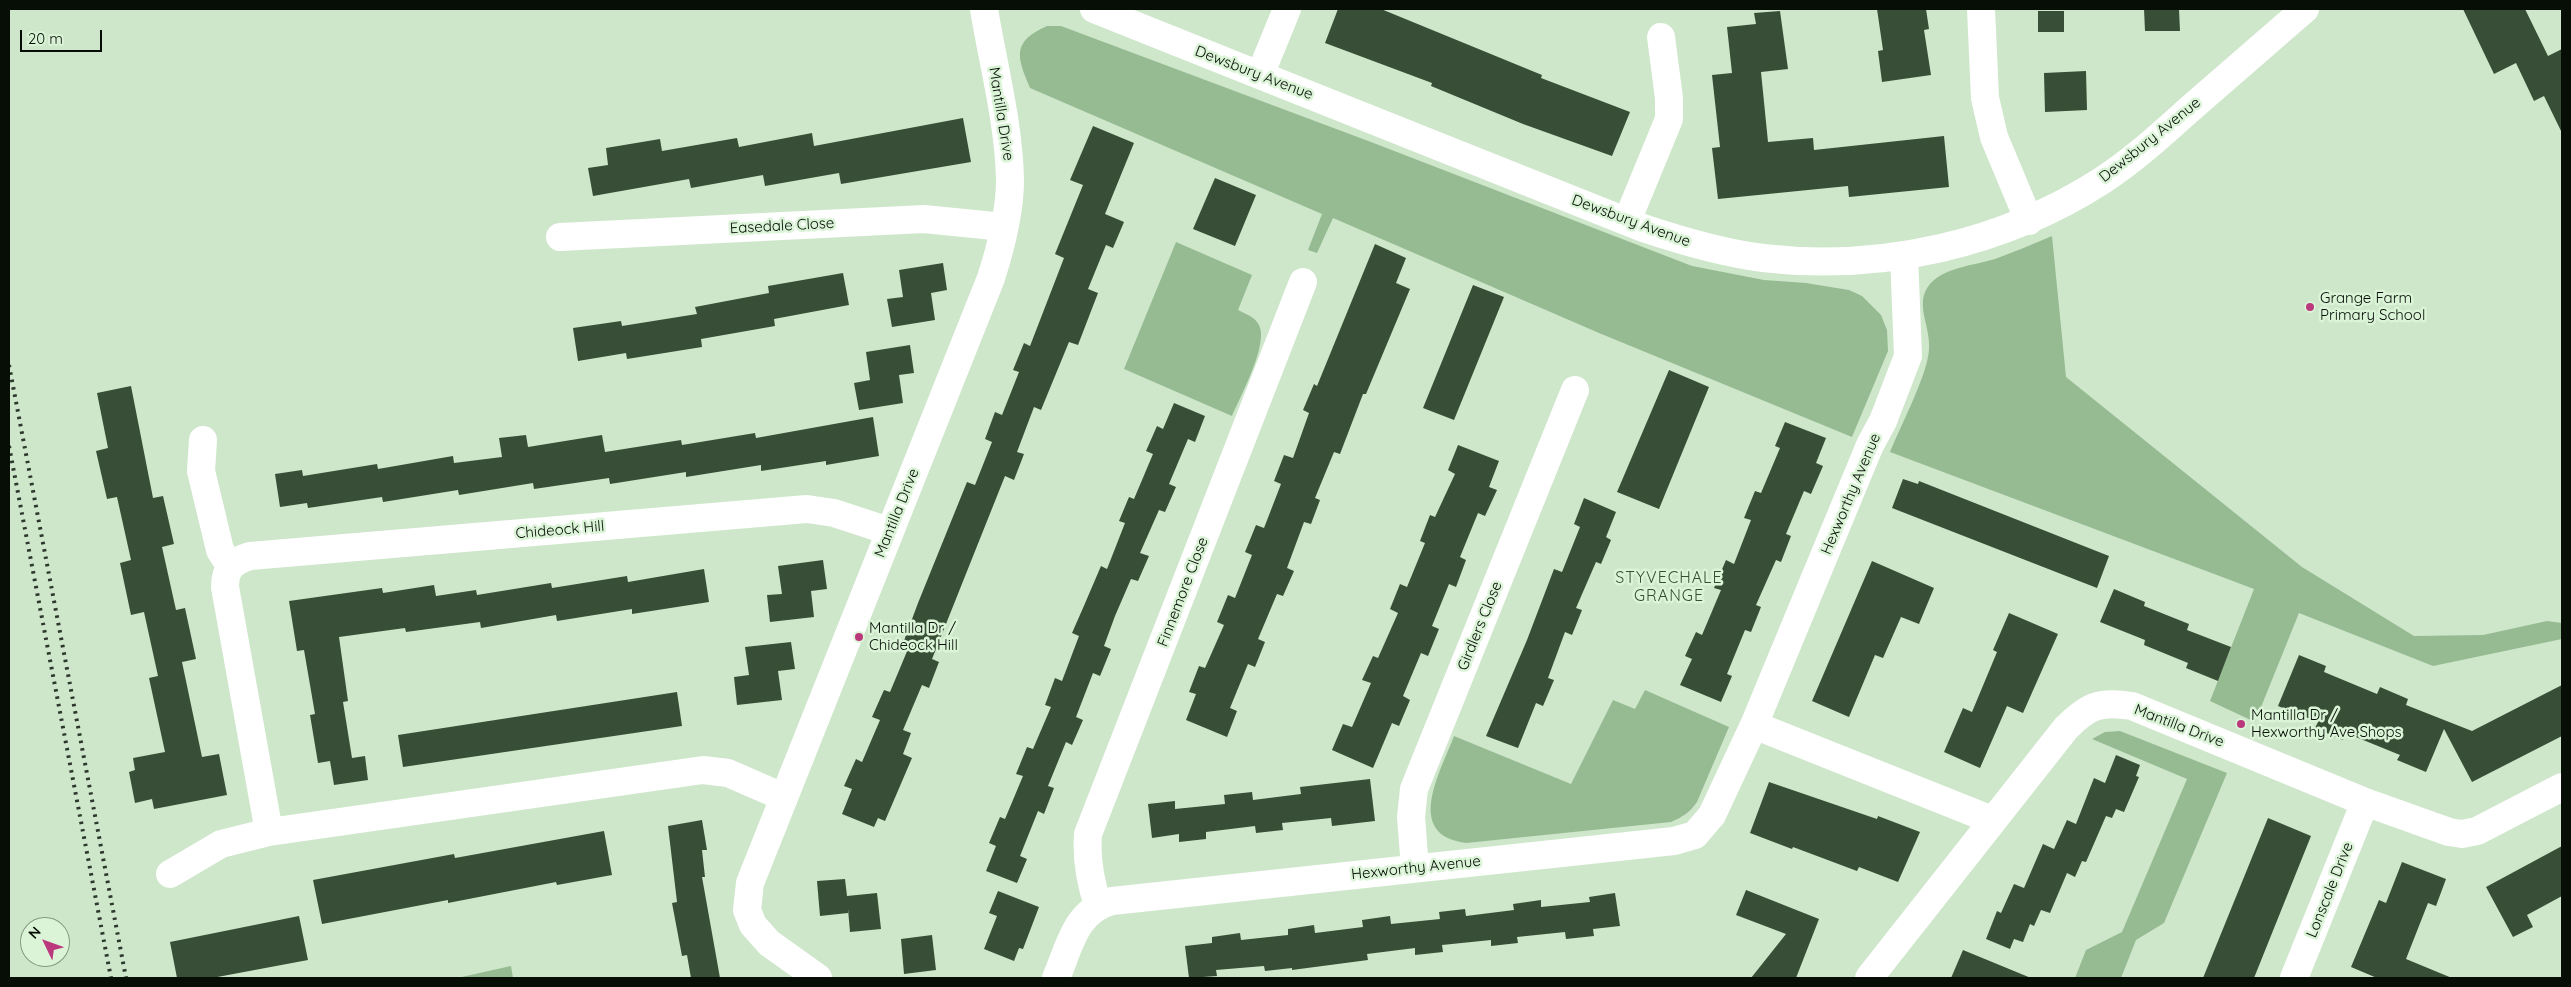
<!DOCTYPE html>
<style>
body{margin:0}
#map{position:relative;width:2571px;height:987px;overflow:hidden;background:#cee7ca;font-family:Quicksand,sans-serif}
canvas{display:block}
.frame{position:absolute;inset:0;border:10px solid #060e06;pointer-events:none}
.north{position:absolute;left:20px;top:917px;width:50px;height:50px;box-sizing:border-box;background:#dbf4d7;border:1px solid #869883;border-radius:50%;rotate:312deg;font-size:14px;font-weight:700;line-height:20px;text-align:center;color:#060e06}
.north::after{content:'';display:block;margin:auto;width:18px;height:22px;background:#bc387d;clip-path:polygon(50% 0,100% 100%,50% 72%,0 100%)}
.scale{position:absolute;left:20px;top:30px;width:82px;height:22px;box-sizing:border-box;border:2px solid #060e06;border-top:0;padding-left:6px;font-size:15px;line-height:18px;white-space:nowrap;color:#060e06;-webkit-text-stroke:4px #dbf4d7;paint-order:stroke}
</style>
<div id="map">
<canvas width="2571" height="987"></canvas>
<div class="frame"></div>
<div class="north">N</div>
<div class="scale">20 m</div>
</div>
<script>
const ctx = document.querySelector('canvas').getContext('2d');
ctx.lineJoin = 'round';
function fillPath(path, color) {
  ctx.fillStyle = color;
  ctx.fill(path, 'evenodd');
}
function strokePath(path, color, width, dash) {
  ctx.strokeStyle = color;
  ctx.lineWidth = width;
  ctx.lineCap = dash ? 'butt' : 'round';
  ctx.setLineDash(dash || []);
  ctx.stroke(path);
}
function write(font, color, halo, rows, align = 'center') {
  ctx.font = font + ' Quicksand,sans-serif';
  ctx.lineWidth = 5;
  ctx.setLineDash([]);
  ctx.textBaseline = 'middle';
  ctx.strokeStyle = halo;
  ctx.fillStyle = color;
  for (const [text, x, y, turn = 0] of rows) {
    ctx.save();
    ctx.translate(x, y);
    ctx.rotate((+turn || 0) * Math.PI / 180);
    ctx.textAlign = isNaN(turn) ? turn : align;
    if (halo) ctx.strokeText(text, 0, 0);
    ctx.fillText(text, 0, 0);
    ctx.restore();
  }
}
fillPath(new Path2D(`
 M 1047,26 L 1061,26 L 1371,142 L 1692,266 L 1764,280 L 1806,283 L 1849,290 L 1862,296 L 1881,315 L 1887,330 L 1888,351 L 1852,437 L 1599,333 L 1333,218 L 1317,253 L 1308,250 L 1322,214 L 1030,88 C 1017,57 1011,42 1047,26 Z
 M 2052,236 L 2066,377 L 2302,567 L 2414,636 L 2483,635 L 2547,621 L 2562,623 L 2562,639 L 2433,666 L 2299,613 L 2255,722 L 2210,701 L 2254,589 L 1890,452 C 1900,427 1928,374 1929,349 C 1931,324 1911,300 1934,280 C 1950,267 1975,265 1995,259 C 2014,252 2033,244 2052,236 Z
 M 1176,242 L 1252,275 L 1238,310 C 1246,314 1255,317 1259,325 C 1269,344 1240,397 1232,416 L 1124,369 Z
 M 1645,690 L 1729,727 L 1697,802 C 1690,812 1683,817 1671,822 L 1466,843 C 1403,835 1441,771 1454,736 L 1571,784 L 1613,700 L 1635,709 Z
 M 2120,731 L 2227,773 L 2164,923 L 2136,940 L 2121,978 L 2075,978 L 2086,950 L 2122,932 L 2187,779 L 2092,739 L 2105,732 Z
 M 511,966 L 513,978 L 457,978 Z`), '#96bb92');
fillPath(new Path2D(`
 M 1338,9 L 1381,9 L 1542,75 L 1541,78 L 1630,112 L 1612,156 L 1523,124 L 1431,86 L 1432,83 L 1325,43 Z
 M 1877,9 L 1926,9 L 1929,29 L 1924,30 L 1931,75 L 1882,82 L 1878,51 L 1883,50 Z
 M 2144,9 L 2179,9 L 2180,31 L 2145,31 Z
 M 2463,9 L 2525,9 L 2548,56 L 2562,49 L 2562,133 L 2544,96 L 2534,101 L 2516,63 L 2494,74 Z
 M 1780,11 L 1788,69 L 1761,72 L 1768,142 L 1813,138 L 1814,150 L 1944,136 L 1949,187 L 1849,197 L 1848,186 L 1718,199 L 1712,148 L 1720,147 L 1712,75 L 1732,73 L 1727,27 L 1756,24 L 1754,13 Z
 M 2038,11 L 2064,11 L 2064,32 L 2038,32 Z
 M 2086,71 L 2087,110 L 2045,112 L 2044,73 Z
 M 963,118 L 971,162 L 841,184 L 839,173 L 765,186 L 763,175 L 691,188 L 689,179 L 593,196 L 588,168 L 608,165 L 606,148 L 660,139 L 662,151 L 737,138 L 739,147 L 812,133 L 814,146 Z
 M 1093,126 L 1134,143 L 1105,214 L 1124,222 L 1113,248 L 1106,245 L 1088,289 L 1098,293 L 1078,345 L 1069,342 L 1041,410 L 1034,407 L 1017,452 L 1024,454 L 1014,480 L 1005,476 L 932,659 L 939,662 L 929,688 L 922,685 L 903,730 L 911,733 L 903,754 L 912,758 L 885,821 L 878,818 L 874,827 L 842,814 L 852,789 L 844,786 L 856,759 L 862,762 L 880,720 L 872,717 L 884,690 L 890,692 L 908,649 L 902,646 L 918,603 L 967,482 L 975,485 L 992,442 L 985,439 L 995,412 L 1002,415 L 1019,372 L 1013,370 L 1024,343 L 1030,346 L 1064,258 L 1055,254 L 1083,185 L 1070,180 Z
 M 1215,178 L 1256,195 L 1235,246 L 1193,229 Z
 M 1375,244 L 1406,258 L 1396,283 L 1410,289 L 1366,394 L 1363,394 L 1340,454 L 1334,452 L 1315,498 L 1320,500 L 1311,524 L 1304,522 L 1287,568 L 1294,571 L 1283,596 L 1277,594 L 1258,639 L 1265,642 L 1255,667 L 1248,664 L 1230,708 L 1237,711 L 1227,737 L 1186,720 L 1196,694 L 1189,692 L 1199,666 L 1205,668 L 1224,625 L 1217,622 L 1228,595 L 1235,598 L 1252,555 L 1245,552 L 1256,525 L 1264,528 L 1281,484 L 1274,481 L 1284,455 L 1293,458 L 1309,413 L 1303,410 L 1314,384 L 1317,386 Z
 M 943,263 L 947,290 L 931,293 L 935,320 L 892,327 L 887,299 L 903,297 L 899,270 Z
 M 843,273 L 849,305 L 774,319 L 775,326 L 701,339 L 702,347 L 627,359 L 626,353 L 578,361 L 573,328 L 621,321 L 622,326 L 697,314 L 695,307 L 769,293 L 768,286 Z
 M 1473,285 L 1504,297 L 1454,420 L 1423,408 Z
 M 910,345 L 914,373 L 899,375 L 903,403 L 859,410 L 854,383 L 870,380 L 866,352 Z
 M 1669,370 L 1709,387 L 1659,509 L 1617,492 Z
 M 131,386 L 153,498 L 163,496 L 174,544 L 162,547 L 176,610 L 185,608 L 196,659 L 182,662 L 202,757 L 219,754 L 227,795 L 154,809 L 152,799 L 135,803 L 129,772 L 135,770 L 133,758 L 165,752 L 149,678 L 158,676 L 144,612 L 131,615 L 120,563 L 131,560 L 117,497 L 107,499 L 96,451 L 108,448 L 97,393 Z
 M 1174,403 L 1205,416 L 1195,442 L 1188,439 L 1169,484 L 1176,487 L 1165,512 L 1159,510 L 1140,553 L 1149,556 L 1138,581 L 1131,579 L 1115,616 L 1104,646 L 1111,649 L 1100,676 L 1093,673 L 1076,717 L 1083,720 L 1072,745 L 1066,742 L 1048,786 L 1054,788 L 1044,814 L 1038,811 L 1020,856 L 1027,859 L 1017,883 L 986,871 L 996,846 L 989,843 L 1000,817 L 1005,819 L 1023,776 L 1016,774 L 1027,747 L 1033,749 L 1051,707 L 1045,705 L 1055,678 L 1062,681 L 1079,636 L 1072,633 L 1083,608 L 1101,566 L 1107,569 L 1125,523 L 1119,521 L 1129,497 L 1134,499 L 1153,454 L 1146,451 L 1157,426 L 1163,429 Z
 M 873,417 L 879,456 L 826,465 L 826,461 L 761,471 L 761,465 L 686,477 L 686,472 L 610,484 L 609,478 L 534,489 L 533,483 L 459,495 L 458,490 L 383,502 L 382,497 L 308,508 L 307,503 L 280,507 L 275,474 L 302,470 L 303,476 L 377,464 L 378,469 L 453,456 L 454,463 L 502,457 L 499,438 L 526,435 L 528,447 L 602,435 L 605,452 L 681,440 L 682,445 L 755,433 L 756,438 Z
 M 1785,422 L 1826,438 L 1816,463 L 1823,466 L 1811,494 L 1804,491 L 1786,534 L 1791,536 L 1781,562 L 1776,560 L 1756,605 L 1761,607 L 1751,632 L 1745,630 L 1727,674 L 1732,676 L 1721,702 L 1680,685 L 1692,659 L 1685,656 L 1696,632 L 1702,635 L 1721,590 L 1714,588 L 1726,560 L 1734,564 L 1751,520 L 1744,518 L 1755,491 L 1761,493 L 1780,448 L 1775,446 Z
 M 1458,445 L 1499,461 L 1489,487 L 1497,490 L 1485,516 L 1478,513 L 1460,557 L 1466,560 L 1456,587 L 1449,584 L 1432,626 L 1439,629 L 1428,656 L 1421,653 L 1403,696 L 1410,700 L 1399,726 L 1392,723 L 1373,768 L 1332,750 L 1343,724 L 1352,727 L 1371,683 L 1362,680 L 1373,656 L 1378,658 L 1398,613 L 1390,609 L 1400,584 L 1407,587 L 1425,543 L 1420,541 L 1430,515 L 1435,517 L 1455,474 L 1448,470 Z
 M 1903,479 L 1918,484 L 1919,481 L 2109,556 L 2097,588 L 1892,508 Z
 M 1584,498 L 1616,512 L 1606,537 L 1611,540 L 1601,564 L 1596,562 L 1576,608 L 1582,610 L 1572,635 L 1565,632 L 1548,678 L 1554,680 L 1543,706 L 1536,703 L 1518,748 L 1486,736 L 1527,640 L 1554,569 L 1562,572 L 1580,527 L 1574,524 Z
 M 823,560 L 827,589 L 811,591 L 814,617 L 770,622 L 767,595 L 782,594 L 778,566 Z
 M 1872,561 L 1934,588 L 1919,624 L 1901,617 L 1883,658 L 1875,655 L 1849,717 L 1812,701 Z
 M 704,569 L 709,602 L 632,614 L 632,609 L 557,621 L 556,615 L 481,628 L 480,622 L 406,632 L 405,628 L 339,637 L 348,701 L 343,702 L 352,758 L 365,756 L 368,780 L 334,785 L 330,761 L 318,763 L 310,715 L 315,714 L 304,650 L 297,651 L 289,601 L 382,588 L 383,593 L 434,585 L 436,596 L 476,590 L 477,595 L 551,583 L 552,588 L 627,576 L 628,582 Z
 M 2114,589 L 2145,602 L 2144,606 L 2189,624 L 2187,630 L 2231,647 L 2218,681 L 2186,668 L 2188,663 L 2144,645 L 2145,640 L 2100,622 Z
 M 2009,613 L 2058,634 L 2023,713 L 2007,706 L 1980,768 L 1944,752 L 1963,708 L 1972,712 L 1997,652 L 1993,650 Z
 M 791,642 L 795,669 L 778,671 L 782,700 L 737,705 L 734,677 L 749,675 L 745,647 Z
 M 2299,655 L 2326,666 L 2324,672 L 2377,694 L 2380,687 L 2408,699 L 2406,705 L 2472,731 L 2562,685 L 2562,736 L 2472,782 L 2444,729 L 2426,772 L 2397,760 L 2400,755 L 2346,733 L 2343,740 L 2315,728 L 2318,722 L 2278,706 Z
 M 677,692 L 682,726 L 403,767 L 398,735 Z
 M 2116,755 L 2140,765 L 2136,776 L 2139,777 L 2124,812 L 2116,809 L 2112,818 L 2106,816 L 2086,862 L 2082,861 L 2075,877 L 2067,873 L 2050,913 L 2041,910 L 2034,926 L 2030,924 L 2023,942 L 2014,939 L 2010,949 L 1986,939 L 1997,911 L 2001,913 L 2014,884 L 2024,888 L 2043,844 L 2054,849 L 2067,820 L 2076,824 L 2094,778 L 2105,783 Z
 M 1370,779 L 1375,821 L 1332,826 L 1331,818 L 1282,823 L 1283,830 L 1256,833 L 1255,826 L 1206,832 L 1206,839 L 1179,842 L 1179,834 L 1152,838 L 1148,804 L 1175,801 L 1175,809 L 1225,804 L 1224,795 L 1252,792 L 1253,800 L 1301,794 L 1300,787 Z
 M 1769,782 L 1877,819 L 1878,816 L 1920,832 L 1898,882 L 1859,867 L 1857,871 L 1793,847 L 1792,849 L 1750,833 Z
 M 2268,818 L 2311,836 L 2254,978 L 2203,978 Z
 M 702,820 L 707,850 L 702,850 L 705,877 L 702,877 L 720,978 L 691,978 L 687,955 L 682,956 L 672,903 L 677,902 L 668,826 Z
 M 604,831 L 612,875 L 557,885 L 556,882 L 448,903 L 448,900 L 322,924 L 313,880 L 454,854 L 455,858 Z
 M 2562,846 L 2562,896 L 2527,915 L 2533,927 L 2513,937 L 2486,887 Z
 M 2402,862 L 2446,879 L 2436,906 L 2428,903 L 2406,959 L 2452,978 L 2377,978 L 2351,967 L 2379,900 L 2386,903 Z
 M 845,879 L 847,896 L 877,893 L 881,929 L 850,932 L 848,909 L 848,913 L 820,916 L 817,881 Z
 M 1746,890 L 1819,919 L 1796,978 L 1751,978 L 1786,934 L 1736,915 Z
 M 998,891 L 1039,907 L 1023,949 L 1019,948 L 1014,961 L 984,949 L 997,916 L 989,913 Z
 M 1615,893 L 1620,926 L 1593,929 L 1594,936 L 1566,939 L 1565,932 L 1517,937 L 1518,943 L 1491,946 L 1491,940 L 1442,945 L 1443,952 L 1415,955 L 1415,948 L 1367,954 L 1368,960 L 1292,970 L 1292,968 L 1265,971 L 1264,966 L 1216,970 L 1217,976 L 1189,978 L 1185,946 L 1212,943 L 1212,937 L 1240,933 L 1241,940 L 1288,935 L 1288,929 L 1314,925 L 1315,933 L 1363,927 L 1362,920 L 1390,916 L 1391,924 L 1440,919 L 1439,912 L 1465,909 L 1466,916 L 1514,910 L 1513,904 L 1541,900 L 1541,907 L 1590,902 L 1589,897 Z
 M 299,916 L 308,960 L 212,978 L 177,978 L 170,942 Z
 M 932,935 L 936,970 L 904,974 L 901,939 Z
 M 1963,950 L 2031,978 L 1951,978 Z`), '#394e36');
strokePath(new Path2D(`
 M 1094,9 L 1643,228 C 1682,241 1722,253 1763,258 C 1881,272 2004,244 2103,180 C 2135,159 2163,133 2191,108 C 2229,75 2267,42 2305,9
 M 1981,9 L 1985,98 L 1994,137 L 2029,221
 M 1260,75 L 1287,9
 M 1627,221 L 1669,119 L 1669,98 L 1661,37
 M 560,237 L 924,219 L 1004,227
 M 203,440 L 201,471 L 220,550 L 230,566
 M 1754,725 L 1992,820
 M 783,797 L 728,773 L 703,770 L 269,832 L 225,587 C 225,568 233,561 250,556 L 807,509 L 834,513 L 889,531
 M 1415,868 L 1411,817 L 1414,789 L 1575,390
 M 170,874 L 221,844 L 269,832
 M 1098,905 C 1090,881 1086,859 1088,834 L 1303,282
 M 818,978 L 769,943 L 753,925 L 747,910 L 750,883 L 991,278 C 1001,247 1010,213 1010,180 C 1009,124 993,64 984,9
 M 1056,978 C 1070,946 1075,911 1112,901 L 1674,841 L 1695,835 L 1712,815 L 1754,725 L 1870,445 L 1883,421 L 1908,356 L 1904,255
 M 1869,978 L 2066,728 C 2089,705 2100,701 2132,706 L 2365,802 L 2449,832 L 2462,834 L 2477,831 L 2562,787
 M 2294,978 L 2365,802`), '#fff', 28);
strokePath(new Path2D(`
 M 9,365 L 126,978
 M 9,446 L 111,978`), '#2d382c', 4, [2.5, 5]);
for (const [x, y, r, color] of [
 [2310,307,5,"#bc387d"],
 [859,637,5,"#bc387d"],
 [2241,724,5,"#bc387d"]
]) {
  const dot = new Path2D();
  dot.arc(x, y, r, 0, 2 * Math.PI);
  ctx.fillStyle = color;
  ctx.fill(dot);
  strokePath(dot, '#dbf4d7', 2);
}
write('15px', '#060e06', '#dbf4d7', [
 ["Dewsbury Avenue",1254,73,21],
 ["Mantilla Drive",1001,114,81],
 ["Dewsbury Avenue",2150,140,-39],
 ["Dewsbury Avenue",1631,221,20],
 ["Easedale Close",782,226,-3],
 ["Hexworthy Avenue",1851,494,-67],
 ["Mantilla Drive",897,513,-68],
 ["Chideock Hill",560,530,-5],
 ["Finnemore Close",1183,592,-69],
 ["Girdlers Close",1480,626,-68],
 ["Mantilla Drive",2179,726,21],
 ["Hexworthy Avenue",1416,868,-6],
 ["Lonscale Drive",2330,890,-68]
]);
write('15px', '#060e06', '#dbf4d7', [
 ["Grange Farm",2320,298],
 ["Primary School",2320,315],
 ["Mantilla Dr /",869,628],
 ["Chideock Hill",869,645],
 ["Mantilla Dr /",2251,715],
 ["Hexworthy Ave Shops",2251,732]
], 'left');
ctx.letterSpacing = '1px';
write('16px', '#374d35', '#dbf4d7', [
 ["STYVECHALE",1669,578],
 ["GRANGE",1669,596]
]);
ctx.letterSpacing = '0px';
</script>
